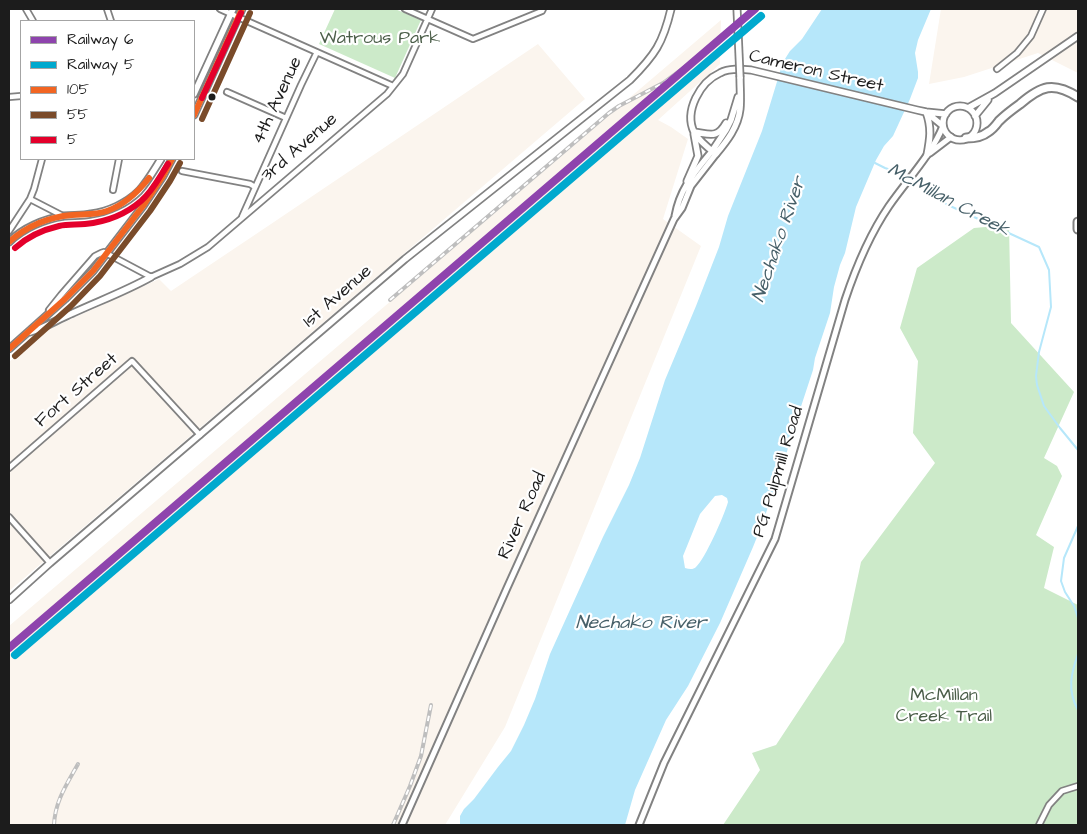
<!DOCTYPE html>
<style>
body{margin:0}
#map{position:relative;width:1087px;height:834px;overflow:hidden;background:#fff;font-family:"Architects Daughter",sans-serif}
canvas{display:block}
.frame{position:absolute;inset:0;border:10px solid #1c1c1c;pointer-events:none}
.legend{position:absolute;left:20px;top:20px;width:175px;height:140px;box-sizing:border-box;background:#fff;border:1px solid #a4a4a4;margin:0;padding:6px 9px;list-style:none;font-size:15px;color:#1c1c1c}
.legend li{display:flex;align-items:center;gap:10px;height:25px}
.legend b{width:25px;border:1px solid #a4a4a4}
</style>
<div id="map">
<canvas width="1087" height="834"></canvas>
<div class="frame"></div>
<ul class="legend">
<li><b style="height:6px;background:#8e44ad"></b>Railway 6</li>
<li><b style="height:6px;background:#00a9ce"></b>Railway 5</li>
<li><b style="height:6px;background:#f26522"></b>105</li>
<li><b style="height:6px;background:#7a4b2a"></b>55</li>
<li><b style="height:6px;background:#e4002b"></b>5</li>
</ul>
</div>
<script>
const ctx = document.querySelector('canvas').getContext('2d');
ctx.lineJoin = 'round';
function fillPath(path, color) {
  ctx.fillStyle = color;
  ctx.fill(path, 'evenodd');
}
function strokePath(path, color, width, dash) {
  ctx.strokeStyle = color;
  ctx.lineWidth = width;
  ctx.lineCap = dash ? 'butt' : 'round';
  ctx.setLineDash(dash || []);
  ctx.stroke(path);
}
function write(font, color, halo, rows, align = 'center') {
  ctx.font = font + ' "Architects Daughter",sans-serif';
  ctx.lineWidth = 4.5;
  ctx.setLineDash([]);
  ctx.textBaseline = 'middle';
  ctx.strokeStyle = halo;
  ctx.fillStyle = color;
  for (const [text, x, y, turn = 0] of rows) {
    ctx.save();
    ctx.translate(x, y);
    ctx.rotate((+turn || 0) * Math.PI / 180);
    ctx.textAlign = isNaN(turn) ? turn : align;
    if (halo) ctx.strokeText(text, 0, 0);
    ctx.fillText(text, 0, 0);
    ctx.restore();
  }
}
fillPath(new Path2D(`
 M 941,9 L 1078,9 L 1078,73 L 1038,53 L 964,77 L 929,84 Z
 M 721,20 L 720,64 L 658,120 L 671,127 L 688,139 L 663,219 L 701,246 L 505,727 L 445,825 L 9,825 L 9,626 Z
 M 538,44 L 585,99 L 9,591 L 9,362 L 45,331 L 159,279 L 171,291 L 271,224 Z`), '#fbf5ee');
fillPath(new Path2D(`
 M 335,9 L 395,9 L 421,20 L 395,78 L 319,44 Z
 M 1009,225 L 1011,323 L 1074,392 L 1044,458 L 1057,466 L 1062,476 L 1036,535 L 1054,547 L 1044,588 L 1078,605 L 1078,825 L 723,825 L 760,770 L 752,753 L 776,745 L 844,642 L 861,562 L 935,463 L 913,433 L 918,361 L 900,328 L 917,268 L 974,228 Z`), '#cceac9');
fillPath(new Path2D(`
 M 822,9 L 931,9 L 918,40 L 915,53 L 918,72 L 918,78 L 910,99 L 893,136 L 884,146 L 876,160 L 856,207 L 845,253 L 840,265 L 834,287 L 830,313 L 815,358 L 813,370 L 790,440 L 781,475 L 769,504 L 763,522 L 753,547 L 720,623 L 688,686 L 666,720 L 635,790 L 625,825 L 499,825 L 498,824 L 496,825 L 460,825 L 460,816 L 464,809 L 474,799 L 498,767 L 511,751 L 524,725 L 535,699 L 550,654 L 603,537 L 629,485 L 640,458 L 665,380 L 696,306 L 719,247 L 728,216 L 762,131 L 783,62 L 790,51 L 802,39 ZM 722,495 L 727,498 L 728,502 C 724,516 705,559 696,567 C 693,570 689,569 685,568 L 683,556 L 700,514 L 715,496 Z`), '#b6e7fa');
strokePath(new Path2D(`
 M 875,163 L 885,168 L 903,174 L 928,193 L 948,205 L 1039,247 L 1049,270 L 1051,307 L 1039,352 L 1036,376 L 1037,385 L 1044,406 L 1060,428 L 1078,450
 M 1078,526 L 1064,558 L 1061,581 L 1065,592 L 1074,606 L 1078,618
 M 1078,654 C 1071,673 1067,691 1078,710`), '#b6e7fa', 2);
const minor = new Path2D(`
 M 26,9 L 33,21
 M 107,9 L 111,21
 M 220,9 L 393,86
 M 405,9 L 473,39 L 542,11 L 543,9
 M 997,69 L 1017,53 L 1031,36 L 1043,9
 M 227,92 L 286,118
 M 9,97 L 21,96
 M 182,171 L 250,184 L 255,187
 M 113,190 L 119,159
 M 30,199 L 63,216
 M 242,217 L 301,85 L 317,52
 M 9,231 L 30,199 L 34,189 L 42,159
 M 49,310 L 61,295 L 95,256 L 101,253 L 104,252 L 151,277 L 180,264 L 208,247 L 387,94 L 403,74 L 432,9
 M 9,468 L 132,361 L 200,435
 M 9,517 L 50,563
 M 1039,825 L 1049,805 L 1062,791 L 1078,786`);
const tertiary = new Path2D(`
 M 930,153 L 951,137
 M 675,216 C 680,188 695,172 712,151
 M 402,825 L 507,588 L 674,219 L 682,208 L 691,186 L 716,154
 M 639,825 L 664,763 L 775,539 L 845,300 C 856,267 870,234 889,206 C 907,180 932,154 943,126`);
const secondary = new Path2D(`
 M 740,77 C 740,88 741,99 740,109 C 738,127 727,141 716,154 C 708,148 699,141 694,132 C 684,111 700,82 720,73 C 729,68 741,69 751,70 L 917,110 L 926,112 L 946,114
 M 194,94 L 233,9
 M943 123a17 17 0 1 1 34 0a17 17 0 1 1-34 0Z
 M 968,108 L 995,93 L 1078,36
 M 926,112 C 932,128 930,139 927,155
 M 926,112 L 943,126
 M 194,115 L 242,9
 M 975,116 L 988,100
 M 694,132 C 710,134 717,139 726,123
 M 712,151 L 726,130 L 731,120 L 738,97
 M 687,181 L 698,156 L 694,134
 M 9,242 C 23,228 44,219 64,216 C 73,215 82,216 91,214 C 108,212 127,203 139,191 C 148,181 154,170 161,159
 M 30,332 C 45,328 58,319 73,313 C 99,301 126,291 151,277
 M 9,349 L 65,299 L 93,271 L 143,206 L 163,176 L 172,159
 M 9,600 L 50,563 L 405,259 L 630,80 C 655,55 663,43 671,9`);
const trunk = new Path2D(`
 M 966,138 C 974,138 982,137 988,132 C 992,130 996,125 999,121 C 1005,115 1013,109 1020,104 C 1041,86 1053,81 1078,97
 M 1078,222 L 1078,229`);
strokePath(minor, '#828282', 8);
strokePath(tertiary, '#828282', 9);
strokePath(secondary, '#828282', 9);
strokePath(trunk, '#828282', 11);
strokePath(minor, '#fff', 4.5);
strokePath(tertiary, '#fff', 5);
strokePath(secondary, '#fff', 5.5);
strokePath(trunk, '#fff', 7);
const rail = new Path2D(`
 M 390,300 L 609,113 L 619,106 L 663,83 L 701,55
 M 54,825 C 55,801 67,784 78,764
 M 393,825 L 410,786 L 421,756 L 431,705`);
strokePath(rail, '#bebebe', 4);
strokePath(rail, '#fff', 2, [5.5]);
const secondaryBridge = new Path2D(`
 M 737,9 L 740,77`);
strokePath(secondaryBridge, '#828282', 9, []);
strokePath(secondaryBridge, '#fff', 5.5);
strokePath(new Path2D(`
 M 194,115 L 242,9
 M 9,242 C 27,226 48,217 72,215 C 84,214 96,215 107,211 C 124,205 138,192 149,178
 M 9,349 L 65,299 L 93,271 L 143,206 L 163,176 L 172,159`), '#f26522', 6);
strokePath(new Path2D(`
 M 202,119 L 250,13
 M 15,356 L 71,306 L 100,276 L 150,211 L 170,181 L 180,163`), '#7a4b2a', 6);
strokePath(new Path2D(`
 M 202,98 L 241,13
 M 15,248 C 27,237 42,230 59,226 C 68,224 76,225 85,224 C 106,222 126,214 141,201 C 153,191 160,176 168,164`), '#e4002b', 6);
strokePath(new Path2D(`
 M 9,648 L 755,9`), '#8e44ad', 8);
strokePath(new Path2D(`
 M 15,655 L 761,16`), '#00a9ce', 8);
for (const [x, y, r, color] of [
 [212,97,4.5,"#1c1c1c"]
]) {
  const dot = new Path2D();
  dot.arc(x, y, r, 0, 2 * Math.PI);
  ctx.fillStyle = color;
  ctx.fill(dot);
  strokePath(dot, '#fff', 2);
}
write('18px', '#4b5e49', '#fff', [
 ["Watrous Park",380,39],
 ["McMillan",944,696],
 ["Creek Trail",944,717]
]);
write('18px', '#1c1c1c', '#fff', [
 ["Cameron Street",816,72,13],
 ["4th Avenue",278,101,-65],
 ["3rd Avenue",300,148,-41],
 ["1st Avenue",338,297,-41],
 ["Fort Street",77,391,-41],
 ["PG Pulpmill Road",779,472,-73],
 ["River Road",523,516,-66]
]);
write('italic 19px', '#476069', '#fff', [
 ["McMillan Creek",948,201,28],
 ["Nechako River",780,240,-71],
 ["Nechako River",641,624]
]);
</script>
